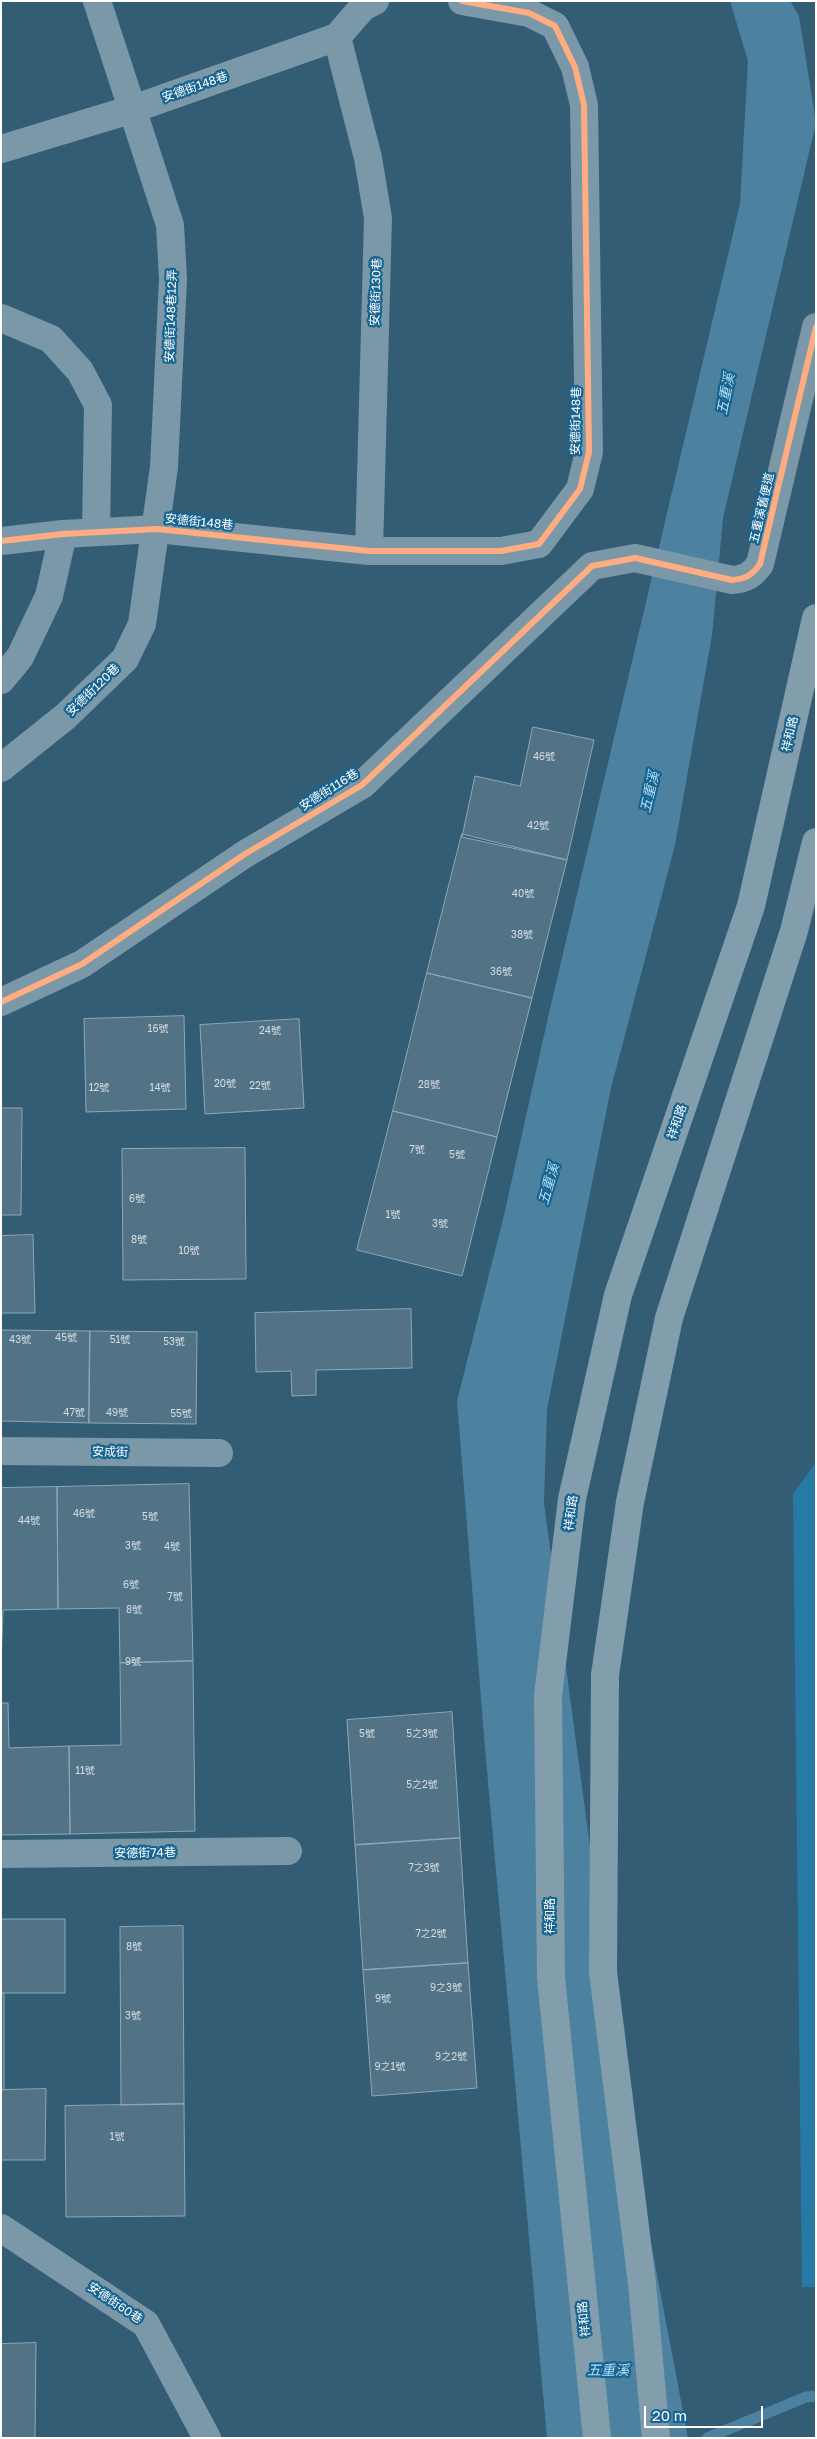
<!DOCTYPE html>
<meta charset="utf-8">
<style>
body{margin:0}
#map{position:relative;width:817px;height:2439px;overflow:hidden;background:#335d75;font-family:"Golos Text",sans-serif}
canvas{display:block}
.frame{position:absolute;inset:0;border:2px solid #fff;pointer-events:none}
.scale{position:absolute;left:644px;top:2406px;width:119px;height:22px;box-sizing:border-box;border:2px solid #fff;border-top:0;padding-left:6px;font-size:15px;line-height:18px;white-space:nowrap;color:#fff;-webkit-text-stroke:4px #176491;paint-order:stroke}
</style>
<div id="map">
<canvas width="817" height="2439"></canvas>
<div class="frame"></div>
<div class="scale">20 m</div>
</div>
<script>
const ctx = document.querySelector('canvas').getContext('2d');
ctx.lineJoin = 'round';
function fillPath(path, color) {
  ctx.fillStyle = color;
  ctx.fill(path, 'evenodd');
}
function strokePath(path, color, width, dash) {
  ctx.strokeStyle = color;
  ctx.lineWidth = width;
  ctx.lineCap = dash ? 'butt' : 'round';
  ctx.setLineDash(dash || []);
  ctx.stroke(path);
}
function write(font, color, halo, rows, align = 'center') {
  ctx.font = font + ' "Golos Text","Noto Sans TC",sans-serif';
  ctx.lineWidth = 4.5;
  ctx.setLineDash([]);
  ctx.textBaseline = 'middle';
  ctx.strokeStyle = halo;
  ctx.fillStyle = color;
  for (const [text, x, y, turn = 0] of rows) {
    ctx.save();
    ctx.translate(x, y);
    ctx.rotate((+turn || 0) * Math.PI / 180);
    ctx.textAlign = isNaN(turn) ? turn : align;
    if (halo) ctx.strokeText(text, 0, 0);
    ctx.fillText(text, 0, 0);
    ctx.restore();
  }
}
fillPath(new Path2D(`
 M 816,1462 L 816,2287 L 802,2287 L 793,1494 Z`), '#287aa6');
fillPath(new Path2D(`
 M 730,1 L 790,1 L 799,16 L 816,123 L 723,518 L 712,635 L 675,845 L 611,1088 L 547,1409 L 544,1503 L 624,2101 L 688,2438 L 547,2438 L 485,1748 L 457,1401 L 504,1215 L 549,1013 L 740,204 L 748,61 Z`), '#4c82a0');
strokePath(new Path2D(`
 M 707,2438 L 806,2397 L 816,2396`), '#4c82a0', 11);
const building = new Path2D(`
 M 533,727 L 594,740 L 567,860 L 462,837 L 475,776 L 520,786 Z
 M 462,834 L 567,860 L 532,998 L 427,973 Z
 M 427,973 L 532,998 L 497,1137 L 393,1111 Z
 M 184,1016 L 186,1109 L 86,1112 L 84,1019 Z
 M 299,1019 L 304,1108 L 205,1114 L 200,1025 Z
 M 1,1108 L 22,1108 L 21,1215 L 1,1215 Z
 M 393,1111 L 497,1137 L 462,1276 L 357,1250 Z
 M 245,1148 L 246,1279 L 123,1280 L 122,1149 Z
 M 33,1235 L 35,1313 L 1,1313 L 1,1236 Z
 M 411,1309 L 412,1368 L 316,1370 L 316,1395 L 292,1396 L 291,1371 L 256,1372 L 255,1313 Z
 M 1,1330 L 90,1331 L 89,1423 L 1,1421 Z
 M 90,1331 L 197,1332 L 196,1424 L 89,1423 Z
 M 189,1484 L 193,1661 L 120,1663 L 119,1608 L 58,1609 L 57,1487 Z
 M 57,1487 L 58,1609 L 3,1610 L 1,1664 L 1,1488 Z
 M 193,1661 L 195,1831 L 70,1834 L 69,1746 L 121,1745 L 120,1663 Z
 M 1,1703 L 8,1703 L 9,1748 L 69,1746 L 70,1834 L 1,1835 Z
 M 452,1712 L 460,1838 L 355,1845 L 347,1720 Z
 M 460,1838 L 468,1963 L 363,1970 L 355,1845 Z
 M 1,1919 L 65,1919 L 65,1993 L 1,1993 Z
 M 183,1926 L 184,2104 L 121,2105 L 120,1927 Z
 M 468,1963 L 477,2088 L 372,2096 L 363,1970 Z
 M 1,1993 L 4,1993 L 4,2090 L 1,2090 Z
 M 46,2089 L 45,2160 L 1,2160 L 1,2090 Z
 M 184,2104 L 185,2216 L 66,2217 L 65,2106 Z
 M 36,2343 L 35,2438 L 1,2438 L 1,2344 Z`);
fillPath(building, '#527386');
strokePath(building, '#8fa8b6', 1);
strokePath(new Path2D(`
 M 337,37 L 368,158 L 378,218 L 369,551
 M 1,149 L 133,109 L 337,37 L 363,7 L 375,1
 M 1,318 L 51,339 L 80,371 L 98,405 L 96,532
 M 1,541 L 63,534 L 157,529 L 369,551 L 501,551 L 539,544 L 580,489 L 589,452 L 584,105 L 575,67 L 555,26 L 529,13 L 462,1
 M 1,680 L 20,657 L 49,596 L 63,534
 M 1,768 L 66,716 L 125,659 L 142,624 L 164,467 L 173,279 L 170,225 L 97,1
 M 1,1002 L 82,964 L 245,854 L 362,785 L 592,566 L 635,558 L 732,580 C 746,579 752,575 760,564 L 816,327
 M 1,1451 L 219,1453
 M 1,1854 L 288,1851
 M 1,2228 L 146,2324 L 207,2438`), '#7a98a8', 28);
strokePath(new Path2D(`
 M 597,2438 L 551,1977 L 548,1696 L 572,1499 L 618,1295 L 751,906 L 816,618
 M 656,2438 L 642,2283 L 603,1972 L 605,1675 L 630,1502 L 669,1318 L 794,931 L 816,842`), '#829eac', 28);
strokePath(new Path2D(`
 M 1,541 L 63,534 L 157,529 L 369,551 L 501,551 L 539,544 L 580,489 L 589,452 L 584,105 L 575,67 L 555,26 L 529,13 L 462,1
 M 1,1002 L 82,964 L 245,854 L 362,785 L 592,566 L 635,558 L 732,580 C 746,579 752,575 760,564 L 816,327`), '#ffac80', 6);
write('10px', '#d4dce1', null, [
 ["46號",544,757],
 ["42號",538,826],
 ["40號",523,894],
 ["38號",522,935],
 ["36號",501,972],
 ["16號",158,1029],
 ["24號",270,1031],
 ["20號",225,1084],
 ["28號",429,1085],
 ["22號",260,1086],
 ["12號",99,1088],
 ["14號",160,1088],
 ["7號",417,1150],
 ["5號",457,1155],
 ["6號",137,1199],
 ["1號",393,1215],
 ["3號",440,1224],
 ["8號",139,1240],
 ["10號",189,1251],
 ["45號",66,1338],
 ["43號",20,1340],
 ["51號",120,1340],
 ["53號",174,1342],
 ["47號",74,1413],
 ["49號",117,1413],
 ["55號",181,1414],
 ["46號",84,1514],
 ["5號",150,1517],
 ["44號",29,1521],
 ["3號",133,1546],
 ["4號",172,1547],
 ["6號",131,1585],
 ["7號",175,1597],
 ["8號",134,1610],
 ["9號",133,1662],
 ["5號",367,1734],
 ["5之3號",422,1734],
 ["11號",85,1771],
 ["5之2號",422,1785],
 ["7之3號",424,1868],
 ["7之2號",431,1934],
 ["8號",134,1947],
 ["9之3號",446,1988],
 ["9號",383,1999],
 ["3號",133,2016],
 ["9之2號",451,2057],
 ["9之1號",390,2067],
 ["1號",117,2137]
]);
write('12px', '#fff', '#176491', [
 ["安德街148巷",195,87,-19],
 ["安德街130巷",376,292,-88],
 ["安德街148巷12弄",171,316,-88],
 ["安德街148巷",576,421,-89],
 ["五重溪舊便道",762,508,-77],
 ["安德街148巷",199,522,6],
 ["安德街120巷",93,690,-44],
 ["祥和路",790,734,-77],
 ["安德街116巷",329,790,-32],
 ["祥和路",677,1122,-71],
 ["安成街",110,1452,1],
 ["祥和路",571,1513,-82],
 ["安德街74巷",145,1853,-1],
 ["祥和路",550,1916,-90],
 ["安德街60巷",115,2303,34],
 ["祥和路",584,2319,-96]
]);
write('italic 14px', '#b1dff7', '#176491', [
 ["五重溪",726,394,-79],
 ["五重溪",650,792,-77],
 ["五重溪",549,1184,-74],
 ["五重溪",608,2371]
]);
</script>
